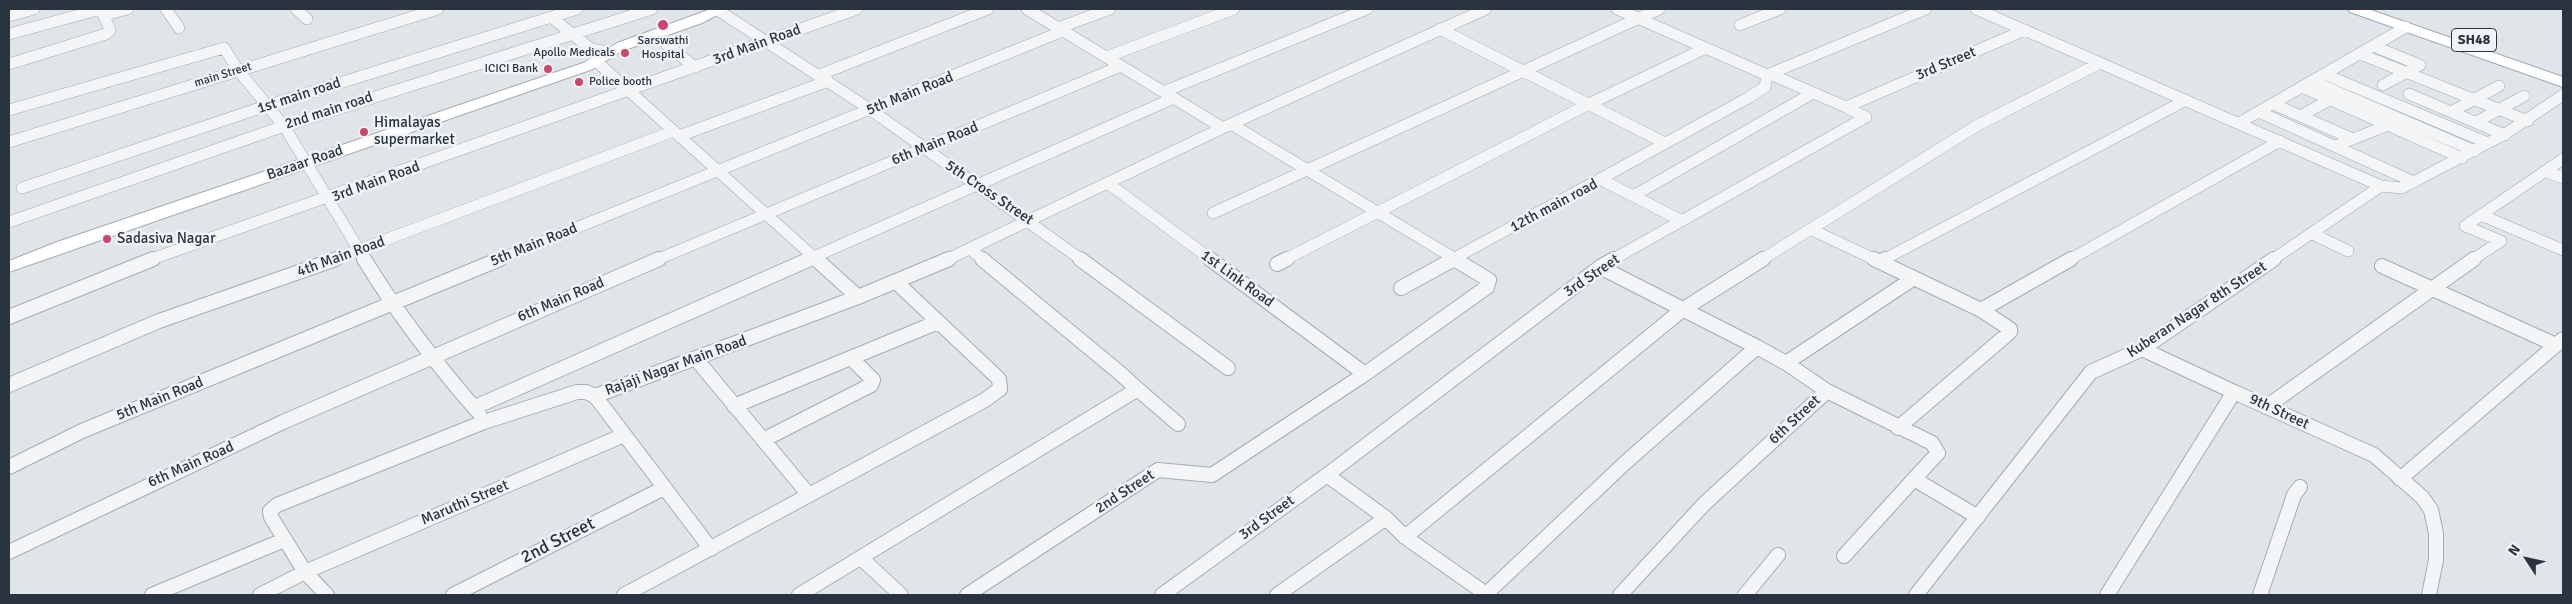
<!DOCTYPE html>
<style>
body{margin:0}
#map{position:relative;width:2572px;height:604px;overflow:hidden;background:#e0e5e9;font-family:Signika,sans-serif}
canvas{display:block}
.frame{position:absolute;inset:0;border:10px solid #293440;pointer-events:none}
.north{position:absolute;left:2502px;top:534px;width:50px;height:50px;-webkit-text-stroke:4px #f0f3f7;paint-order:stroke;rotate:305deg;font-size:14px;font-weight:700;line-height:20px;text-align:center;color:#293440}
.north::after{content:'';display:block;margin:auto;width:18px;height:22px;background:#293440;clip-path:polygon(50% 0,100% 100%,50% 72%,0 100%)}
</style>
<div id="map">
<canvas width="2572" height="604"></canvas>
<div class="frame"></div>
<div class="north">N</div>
</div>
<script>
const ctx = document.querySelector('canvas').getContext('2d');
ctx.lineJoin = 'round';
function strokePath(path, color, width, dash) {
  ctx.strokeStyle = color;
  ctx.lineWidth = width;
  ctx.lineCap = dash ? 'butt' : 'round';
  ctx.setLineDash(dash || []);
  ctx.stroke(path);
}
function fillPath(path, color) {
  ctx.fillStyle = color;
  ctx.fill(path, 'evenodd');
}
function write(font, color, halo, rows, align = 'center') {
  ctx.font = font + ' Signika,sans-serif';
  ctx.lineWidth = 5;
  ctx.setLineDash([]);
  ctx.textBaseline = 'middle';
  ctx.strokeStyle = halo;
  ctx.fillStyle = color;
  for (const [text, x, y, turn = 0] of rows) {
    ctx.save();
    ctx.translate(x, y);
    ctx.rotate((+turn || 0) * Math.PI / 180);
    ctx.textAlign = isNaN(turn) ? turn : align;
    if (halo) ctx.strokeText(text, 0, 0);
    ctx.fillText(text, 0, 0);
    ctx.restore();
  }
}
const minorFar1 = new Path2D(`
 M 166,9 L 179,28
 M 296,9 L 307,19
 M 716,9 L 868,108 L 1082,260
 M 1027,9 L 1223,128
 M 1617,9 L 1767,75
 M 104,15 L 128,9
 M 9,16 L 34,9
 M 551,17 L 591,49 L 608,52
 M 1740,25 L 1780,9
 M 1058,28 L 1110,9
 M 1440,29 L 1665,143
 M 9,34 L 101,9
 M 667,45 L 695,67
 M 2373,46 L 2420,65 L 2383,85
 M 2360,54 L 2528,121
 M 1106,57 L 1234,9
 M 597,62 L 817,260
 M 2100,63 L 2381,186 L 2402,188 L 2505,134 L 2563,95
 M 9,64 L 106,34 L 110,30 L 101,9
 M 1770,74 L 1846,107
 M 2324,74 L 2488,143
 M 819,75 L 988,9
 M 2312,81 L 2475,151
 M 2302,87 L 2462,158
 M 1163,92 L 1367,9
 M 2409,94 L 2505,135
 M 2273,104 L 2353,139
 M 9,110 L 224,48 L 238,70 L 284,126 L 365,260
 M 2259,112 L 2414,182
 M 2451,112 L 2499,86
 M 2300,116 L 2335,97
 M 2476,122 L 2524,96
 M 2239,123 L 2406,27
 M 1231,124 L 1486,9
 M 679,136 L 828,81
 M 9,142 L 438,9
 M 2335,146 L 2391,124
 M 2545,171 L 2563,178
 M 1600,179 L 1746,99 L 1765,87 L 1767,75 L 1926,9
 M 1109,184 L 1212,260
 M 22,188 L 266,106 L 577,9
 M 1633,196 L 1813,93
 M 1213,213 L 1659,9
 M 2481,215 L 2563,250
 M 9,222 L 284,126 L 652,9
 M 2465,226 L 2563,159
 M 2465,226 L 2501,241 L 2472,260
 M 1810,229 L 1876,260
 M 2313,234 L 2348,251
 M 971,250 L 984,260
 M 149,260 L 857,9
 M 332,260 L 674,131
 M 497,260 L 1063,31
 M 656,260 L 1121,66
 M 807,260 L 1174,98
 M 946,260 L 1231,124 L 1457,260
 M 1284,260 L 1587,105 L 1706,48
 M 1451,260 L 1600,179 L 1682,221
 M 1612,260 L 1866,117 L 1846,107 L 2025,30
 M 1761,260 L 1978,125 L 2100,63 L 1976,9
 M 1883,260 L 2186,100
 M 2069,260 L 2280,141
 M 2272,260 L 2381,186`);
const minor = new Path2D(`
 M 364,259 C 399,316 435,363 479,413
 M 816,259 L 858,297
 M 1080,259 L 1228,368
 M 1210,259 L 1365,374
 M 1874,259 L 1981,310 L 2010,329 L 2010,332 L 1898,428
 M 1880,262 L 1885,259
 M 1277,264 L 1287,259
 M 2382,266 L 2556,345
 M 1600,267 L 1757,347
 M 1401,288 L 1454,259
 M 1981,310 L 2071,259
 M 9,317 L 153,259
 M 2142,349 L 2234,392
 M 696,359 L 809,495
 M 9,385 L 159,321 L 336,259
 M 1134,386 L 1178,424
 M 1827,391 L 1932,443 L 1938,453 L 1914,479 L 1978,517
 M 595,396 L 711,549
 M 734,406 L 938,322
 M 475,407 L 810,259
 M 2266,407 L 2474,259
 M 763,440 L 871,385 L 873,380 L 851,358
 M 9,467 L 82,431 L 500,259
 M 1327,475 L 1386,518 L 1405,537 L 1486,594
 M 2400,479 L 2563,339
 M 1405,537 L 1682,310 L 1763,259
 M 9,552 L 283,422 L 659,259
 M 1844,556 L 1914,479
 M 861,558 L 901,595
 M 152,595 L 284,540
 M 260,595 L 305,572 L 624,435
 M 327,595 L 305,572 L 271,517 L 270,511 L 277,505 L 484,422 L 577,392 L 586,392 L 595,396 L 858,297 L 949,259
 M 453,595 L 664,488
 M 624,595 L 985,400 L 1000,389 L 999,379 L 896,282
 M 799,595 L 1133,392 L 1134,386 L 1121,374 L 982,259
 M 967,595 L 1158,470 L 1212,475 L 1365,374 L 1487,287 L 1489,280 L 1454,259
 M 1162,595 L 1327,475 L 1600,267 L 1614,259
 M 1277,595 L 1386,518
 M 1485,595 L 1626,462 L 1757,347 L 1786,363
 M 1620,595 L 1704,504 L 1827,391 L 1786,363 L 1914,278
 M 1745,595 L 1778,555
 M 1916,595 L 2091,372 L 2142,349 L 2274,259
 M 2107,595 L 2234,392 L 2374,455 L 2423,498 L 2431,510 L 2436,533 L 2436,560 L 2429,595
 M 2260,595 L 2294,495 L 2300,487`);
const secondary = new Path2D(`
 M 711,9 L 728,9 L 702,23 L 622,51 L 593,69 L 9,272 L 9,261 L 57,242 L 583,63 L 617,43 Z`);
const primary = new Path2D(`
 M 2348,9 L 2368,9 L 2563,77 L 2563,87 L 2350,12 Z`);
strokePath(minorFar1, '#a5acb3', 12);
strokePath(minor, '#a5acb3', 16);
strokePath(secondary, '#a5acb3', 2);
strokePath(primary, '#a0abb5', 2);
strokePath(minorFar1, '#f3f5f7', 11);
strokePath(minor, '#f3f5f7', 14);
fillPath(secondary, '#fff');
fillPath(primary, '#fff');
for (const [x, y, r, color] of [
 [663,25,6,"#cd466b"],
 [625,53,5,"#cd466b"],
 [548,69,5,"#cd466b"],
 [579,82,5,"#cd466b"],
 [364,132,5,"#cd466b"],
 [107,239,5,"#cd466b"]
]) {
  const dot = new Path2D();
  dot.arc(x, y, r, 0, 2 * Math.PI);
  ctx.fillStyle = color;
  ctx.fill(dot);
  strokePath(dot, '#f0f3f7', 2);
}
write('12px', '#293440', '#f0f3f7', [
 ["Sarswathi",663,41,"center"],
 ["Hospital",663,55,"center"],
 ["Apollo Medicals",615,53],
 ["ICICI Bank",538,69],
 ["Police booth",589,82,"left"]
], 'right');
write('12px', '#293440', '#f0f3f7', [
 ["main Street",223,75,-17]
]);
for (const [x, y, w] of [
 [2474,40,45]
]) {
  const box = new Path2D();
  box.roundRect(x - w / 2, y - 11.5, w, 23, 4);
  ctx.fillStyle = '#f0f3f7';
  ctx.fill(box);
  strokePath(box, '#293440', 1);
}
write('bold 14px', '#293440', null, [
 ["SH48",2474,40]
]);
write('15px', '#293440', '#f0f3f7', [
 ["3rd Main Road",757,45,-20],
 ["3rd Street",1946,64,-23],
 ["5th Main Road",910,94,-22],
 ["1st main road",299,96,-18],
 ["2nd main road",329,111,-18],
 ["6th Main Road",935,144,-22],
 ["Bazaar Road",305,163,-19],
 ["3rd Main Road",376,182,-20],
 ["5th Cross Street",989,193,34],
 ["12th main road",1554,206,-28],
 ["5th Main Road",534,245,-22],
 ["4th Main Road",341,257,-20],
 ["3rd Street",1592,276,-34],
 ["1st Link Road",1237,279,36],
 ["6th Main Road",561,300,-23],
 ["Kuberan Nagar 8th Street",2197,310,-33],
 ["Rajaji Nagar Main Road",676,366,-20],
 ["5th Main Road",160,399,-22],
 ["9th Street",2279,412,25],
 ["6th Street",1795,420,-43],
 ["6th Main Road",191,465,-24],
 ["2nd Street",1125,492,-33],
 ["Maruthi Street",465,503,-23],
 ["3rd Street",1267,518,-36]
]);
write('15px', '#293440', '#f0f3f7', [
 ["Himalayas",374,123],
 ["supermarket",374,140],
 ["Sadasiva Nagar",117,239]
], 'left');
write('18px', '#293440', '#f0f3f7', [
 ["2nd Street",558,541,-27]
]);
</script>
